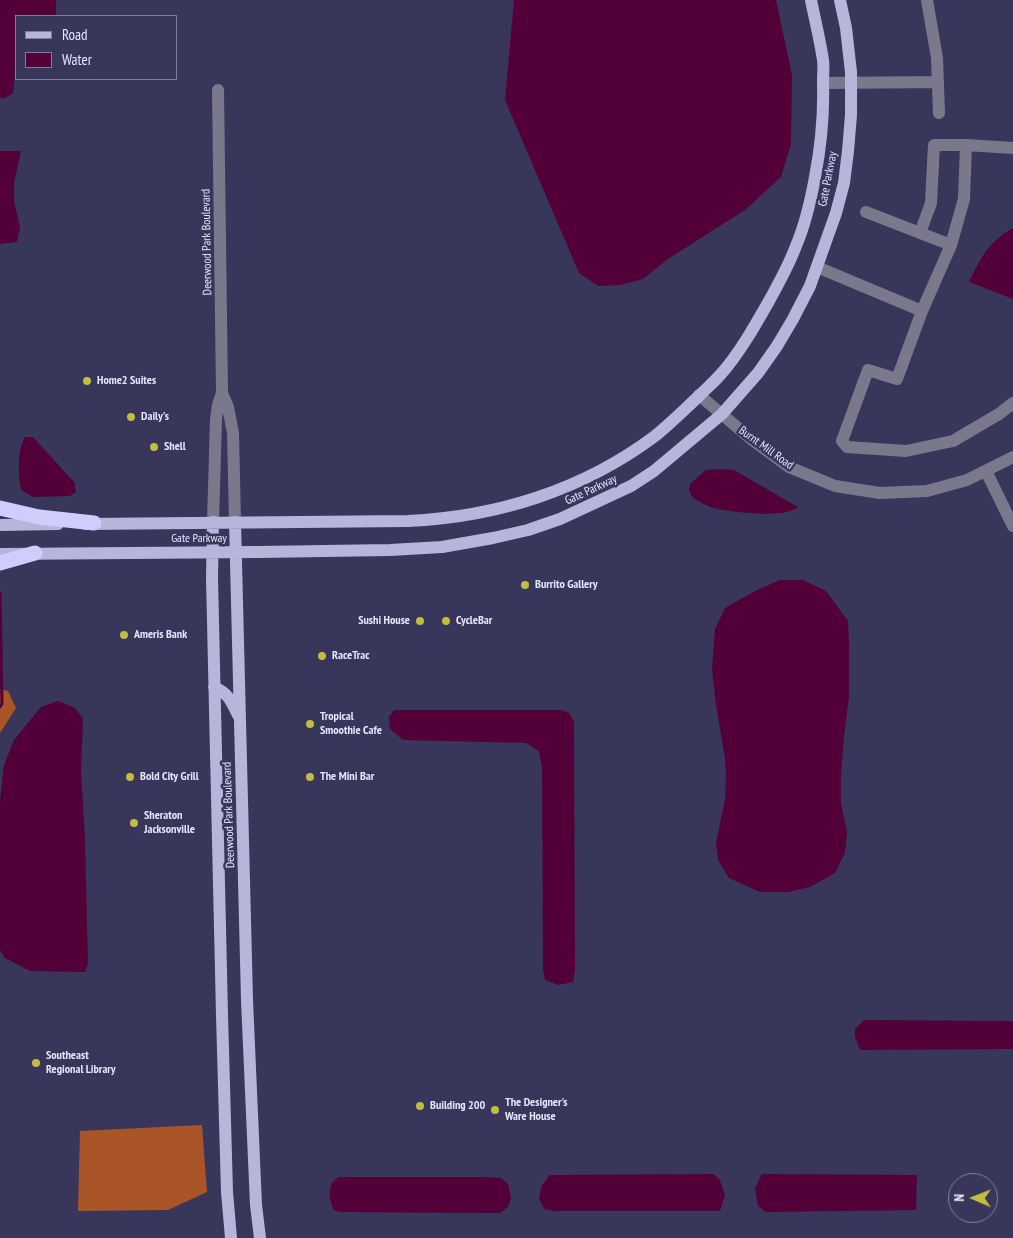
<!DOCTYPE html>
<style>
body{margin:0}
#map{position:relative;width:1013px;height:1238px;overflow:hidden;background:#39365c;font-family:"PT Sans Narrow",sans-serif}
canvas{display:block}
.legend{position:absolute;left:15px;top:15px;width:162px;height:65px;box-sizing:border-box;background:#39365c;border:1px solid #7e7c9c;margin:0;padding:6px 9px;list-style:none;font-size:15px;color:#e5e5fd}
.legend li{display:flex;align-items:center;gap:10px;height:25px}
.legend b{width:25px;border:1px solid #7e7c9c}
.north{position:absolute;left:948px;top:1173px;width:50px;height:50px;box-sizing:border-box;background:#39365c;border:1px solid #7e7c9c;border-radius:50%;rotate:271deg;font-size:14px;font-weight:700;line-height:20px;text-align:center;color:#e5e5fd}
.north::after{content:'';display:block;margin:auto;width:18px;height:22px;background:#c3bd3e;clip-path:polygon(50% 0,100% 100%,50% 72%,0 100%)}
</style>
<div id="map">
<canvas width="1013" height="1238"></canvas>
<ul class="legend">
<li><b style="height:6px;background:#b6b5dc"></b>Road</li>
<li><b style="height:14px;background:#520037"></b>Water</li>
</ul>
<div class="north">N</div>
</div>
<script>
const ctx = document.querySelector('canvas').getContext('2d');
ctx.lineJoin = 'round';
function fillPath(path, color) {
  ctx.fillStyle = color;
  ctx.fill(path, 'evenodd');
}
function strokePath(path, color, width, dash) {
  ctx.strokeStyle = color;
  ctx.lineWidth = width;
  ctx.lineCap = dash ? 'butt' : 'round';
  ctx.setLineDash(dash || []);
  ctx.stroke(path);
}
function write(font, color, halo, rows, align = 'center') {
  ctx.font = font + ' "PT Sans Narrow",sans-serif';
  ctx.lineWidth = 5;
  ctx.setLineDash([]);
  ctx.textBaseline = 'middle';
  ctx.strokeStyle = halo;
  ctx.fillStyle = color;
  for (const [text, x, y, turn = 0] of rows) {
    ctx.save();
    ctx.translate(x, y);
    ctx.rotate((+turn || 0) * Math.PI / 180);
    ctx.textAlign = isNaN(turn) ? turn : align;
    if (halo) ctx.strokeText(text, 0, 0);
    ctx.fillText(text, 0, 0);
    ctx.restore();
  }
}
fillPath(new Path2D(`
 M 0,689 L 8,691 L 16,708 L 0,733 Z
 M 202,1125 L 207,1192 L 168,1210 L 78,1211 L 80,1131 Z`), '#aa5527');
fillPath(new Path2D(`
 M 0,0 L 56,0 L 56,16 L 16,16 L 16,62 L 13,93 L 5,98 L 0,98 Z
 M 514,0 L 776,0 L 792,75 L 791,144 L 781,177 L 745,210 L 668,259 L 643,279 L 620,285 L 598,286 L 579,273 L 505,100 Z
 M 0,151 L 21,151 L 14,183 L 14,201 L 20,227 L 17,242 L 0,244 Z
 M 1013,228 L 1013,299 L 969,282 C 981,258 988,242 1013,228 Z
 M 25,437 L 33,437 L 74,482 L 76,492 L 70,496 L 33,497 L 21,490 C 19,473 16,453 25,437 Z
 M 715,469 C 722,470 727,469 734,470 L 798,507 C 786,519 730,512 714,508 C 707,506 700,502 693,498 L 689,490 L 690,484 L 706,470 Z
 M 780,580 L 803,580 L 826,591 L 848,621 L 849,643 L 849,697 L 844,736 L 841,775 L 841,803 L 847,832 L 845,853 L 835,873 L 810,887 L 788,892 L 760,892 L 729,878 L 718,860 L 716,843 L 725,799 L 726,777 L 725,758 L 716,705 L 712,669 L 715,629 L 725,608 L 757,590 Z
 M 58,701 L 75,708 L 83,719 L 81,770 L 85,841 L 88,964 L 85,972 L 30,971 L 5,958 L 0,950 L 0,801 L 4,765 L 14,740 L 41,707 Z
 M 394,710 L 563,710 L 570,714 L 574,722 L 575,969 L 573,982 L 558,985 L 545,980 L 543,969 L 542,768 L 539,751 L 526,743 L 403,740 L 390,729 L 389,717 Z
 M 864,1020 L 1013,1021 L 1013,1049 L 860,1050 L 855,1037 L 855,1029 Z
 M 713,1174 L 720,1180 L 725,1195 L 720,1211 L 554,1211 L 544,1209 L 539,1198 L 542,1185 L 550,1175 Z
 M 762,1174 L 917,1175 L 916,1210 L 766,1212 L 758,1206 L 755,1188 Z
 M 339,1177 L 482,1177 L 501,1178 L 508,1184 L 511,1198 L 508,1207 L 500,1213 L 340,1212 L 334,1210 C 330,1203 328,1190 332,1183 C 333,1182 338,1177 339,1177 Z`), '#520037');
strokePath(new Path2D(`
 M 0,593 L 2,704 L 0,707`), '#520037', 3);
strokePath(new Path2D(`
 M 927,0 L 937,58 L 939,113
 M 824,83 L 938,82
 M 218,90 L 222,393 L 228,407 L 233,433 L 235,522
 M 866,212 L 951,245
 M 920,233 L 931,203 L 934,145 L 966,145
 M 817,267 L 922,311 L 897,379 L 868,370 L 842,441 L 847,447 L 906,451 L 953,441 L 999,414 L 1013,403
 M 922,311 L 951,245 L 964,199 L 966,145 L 1013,148
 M 699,395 L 751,439 L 789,467 L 835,486 L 880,493 L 927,491 L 967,480 L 1013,457
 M 986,471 L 1013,526
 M 213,522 L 216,419 L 218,405 L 222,393`), '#7a798c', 12);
strokePath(new Path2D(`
 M 213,522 L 212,578 L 222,1015 L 227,1192 L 231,1238
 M 235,522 L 247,1000 L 256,1205 L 260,1238
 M 86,524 L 408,521 C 497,517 583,490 655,436 C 671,423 685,409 700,395 C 707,388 715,381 721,374 C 739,354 756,324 769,301 C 779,283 789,265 796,246 C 805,225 811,199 815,177 C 821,146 824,114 823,82 C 823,75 824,67 823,60 C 820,40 815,20 811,0
 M 0,525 L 58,524
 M 0,554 L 259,552 L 390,550 L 442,547 L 493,538 L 528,530 L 560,519 L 631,486 L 654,471 L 722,414 L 758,373 L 777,346 L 793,319 L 810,286 L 836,213 L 844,183 L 848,151 L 851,115 L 851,72 L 846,28 L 840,0
 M 214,687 C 229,694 231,701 238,715`), '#b6b5dc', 12);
strokePath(new Path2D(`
 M 0,508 L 39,517 L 94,523
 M 0,563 L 35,553`), '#cecdfb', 15);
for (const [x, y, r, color] of [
 [87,381,5,"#c3bd3e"],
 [131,417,5,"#c3bd3e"],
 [154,447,5,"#c3bd3e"],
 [525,585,5,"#c3bd3e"],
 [420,621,5,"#c3bd3e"],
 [446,621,5,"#c3bd3e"],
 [124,635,5,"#c3bd3e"],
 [322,656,5,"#c3bd3e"],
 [310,724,5,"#c3bd3e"],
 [130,777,5,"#c3bd3e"],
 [310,777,5,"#c3bd3e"],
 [134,823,5,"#c3bd3e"],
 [36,1063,5,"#c3bd3e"],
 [420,1106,5,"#c3bd3e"],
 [495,1110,5,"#c3bd3e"]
]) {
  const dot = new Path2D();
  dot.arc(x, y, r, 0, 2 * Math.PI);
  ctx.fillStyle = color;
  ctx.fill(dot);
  strokePath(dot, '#39365c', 2);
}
write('12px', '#e5e5fd', '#39365c', [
 ["Gate Parkway",828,179,-79],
 ["Deerwood Park Boulevard",207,242,-91],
 ["Burnt Mill Road",766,448,36],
 ["Gate Parkway",591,490,-25],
 ["Gate Parkway",199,539],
 ["Deerwood Park Boulevard",229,815,-92]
]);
write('bold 12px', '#e5e5fd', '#39365c', [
 ["Home2 Suites",97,381],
 ["Daily's",141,417],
 ["Shell",164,447],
 ["Burrito Gallery",535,585],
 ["Sushi House",410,621,"right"],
 ["CycleBar",456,621],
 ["Ameris Bank",134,635],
 ["RaceTrac",332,656],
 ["Tropical",320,717],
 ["Smoothie Cafe",320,731],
 ["Bold City Grill",140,777],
 ["The Mini Bar",320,777],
 ["Sheraton",144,816],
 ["Jacksonville",144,830],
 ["Southeast",46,1056],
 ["Regional Library",46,1070],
 ["The Designer's",505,1103],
 ["Ware House",505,1117],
 ["Building 200",430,1106]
], 'left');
</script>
